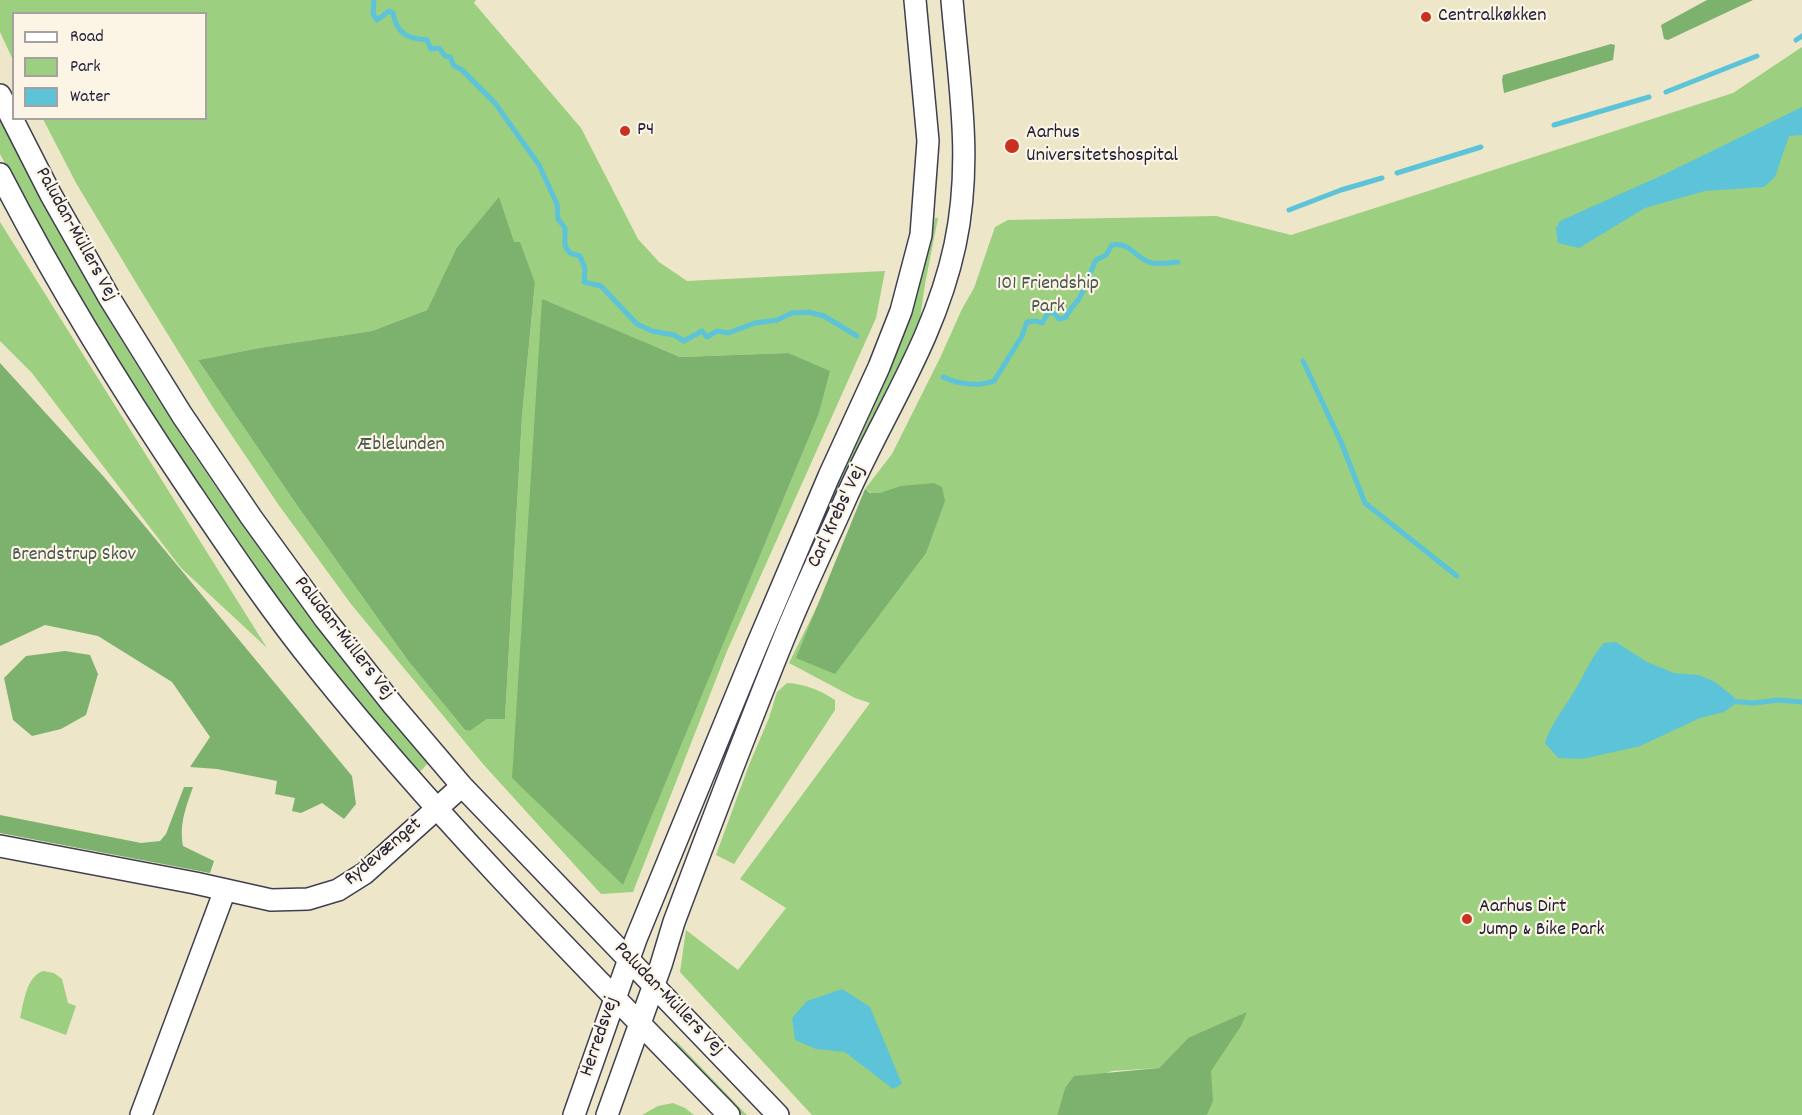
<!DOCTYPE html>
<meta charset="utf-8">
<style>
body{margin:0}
#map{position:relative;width:1802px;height:1115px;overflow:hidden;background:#ede6c8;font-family:Dekko,sans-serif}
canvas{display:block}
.legend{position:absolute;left:12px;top:12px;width:195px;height:108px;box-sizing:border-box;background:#fcf5e5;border:2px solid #a5a1a1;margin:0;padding:8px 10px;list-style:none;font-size:18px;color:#22223b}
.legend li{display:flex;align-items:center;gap:12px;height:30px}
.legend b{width:30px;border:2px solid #a5a1a1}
</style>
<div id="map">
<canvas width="1802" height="1115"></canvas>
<ul class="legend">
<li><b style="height:8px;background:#fff"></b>Road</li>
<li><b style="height:16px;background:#9ccf7f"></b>Park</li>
<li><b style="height:16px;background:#5cc3d9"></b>Water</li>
</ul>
</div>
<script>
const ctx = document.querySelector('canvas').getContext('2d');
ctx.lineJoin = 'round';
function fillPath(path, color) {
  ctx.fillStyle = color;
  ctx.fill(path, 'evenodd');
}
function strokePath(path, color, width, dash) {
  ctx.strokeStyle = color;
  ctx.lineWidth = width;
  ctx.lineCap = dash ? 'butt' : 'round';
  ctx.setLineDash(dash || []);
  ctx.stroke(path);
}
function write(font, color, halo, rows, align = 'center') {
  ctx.font = font + ' Dekko,sans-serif';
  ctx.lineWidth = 4.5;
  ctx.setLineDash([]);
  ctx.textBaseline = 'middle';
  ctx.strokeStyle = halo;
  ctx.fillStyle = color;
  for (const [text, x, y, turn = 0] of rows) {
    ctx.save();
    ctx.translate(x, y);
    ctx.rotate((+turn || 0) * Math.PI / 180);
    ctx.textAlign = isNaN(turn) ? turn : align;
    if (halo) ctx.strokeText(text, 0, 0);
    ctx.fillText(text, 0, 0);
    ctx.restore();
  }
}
fillPath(new Path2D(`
 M 0,0 L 476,0 L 474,3 L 581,128 L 638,239 L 659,262 L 687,281 L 885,271 L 876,318 L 727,651 L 633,892 L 601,894 L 483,764 L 351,604 L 278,504 L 212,406 L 138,286 L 76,183 L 43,119 L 206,118 L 206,14 L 14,14 L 13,60 L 0,32 ZM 456,249 L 535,283 L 522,416 L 505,719 L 487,719 L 470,731 L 465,730 L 409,662 L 294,501 L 198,360 L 259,348 L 372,331 L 427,310 ZM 542,300 L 680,357 L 788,353 L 818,416 L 623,884 Z
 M 1802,47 L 1802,1115 L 1207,1115 L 1213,1102 L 1188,1038 L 1159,1068 L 1112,1071 L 1065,1088 L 1057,1115 L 812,1115 L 680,972 L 686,930 L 738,970 L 786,908 L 740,879 L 870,703 L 855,698 L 789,663 L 873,494 L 865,489 L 892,454 L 940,358 L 962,309 L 974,288 L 995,227 L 1008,220 L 1216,216 L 1291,235 L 1733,93 Z
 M 0,119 C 84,287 183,450 298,600 C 340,655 385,709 429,762 L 418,774 L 310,643 L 277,599 L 203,495 L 136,393 L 52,250 L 0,154 Z
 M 935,218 L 938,218 L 925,284 L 918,332 L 751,696 C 765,631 802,561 830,501 C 855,447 882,394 902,338 C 916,299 925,259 935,218 Z
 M 0,223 L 0,222 L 267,648 L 181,568 L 32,373 L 0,341 Z
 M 787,683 C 805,684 820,690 835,700 L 835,710 L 734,864 L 716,855 L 749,765 L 769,718 L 777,692 Z
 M 43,971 L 54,973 L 62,979 L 68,1003 L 76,1006 L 66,1035 L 20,1018 C 24,1002 26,977 43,971 Z
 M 676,1041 L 740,1108 L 747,1115 L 742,1115 L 674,1043 Z
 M 673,1103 L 685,1108 L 694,1115 L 642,1115 L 658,1106 Z`), '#9ccf7f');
fillPath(new Path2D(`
 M 1707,0 L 1753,0 L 1668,40 L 1664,39 L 1661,25 Z
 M 1611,44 L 1615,45 L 1613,60 L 1504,93 L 1502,80 L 1503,75 Z
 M 499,197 L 514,242 L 520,242 L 535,283 L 522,416 L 505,719 L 487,719 L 470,731 L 465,730 L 409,662 L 294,501 L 198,360 L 259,348 L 372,331 L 427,310 L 456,249 Z
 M 542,299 L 680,357 L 788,353 L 830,371 L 818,416 L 623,885 L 512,778 Z
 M 0,363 L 104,477 L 352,776 L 356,804 L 344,819 L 322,803 L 301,813 L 292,811 L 295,798 L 275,794 L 277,781 L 217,769 L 190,767 L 210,737 L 172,682 L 98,636 L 45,625 L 0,646 Z
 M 934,483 L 942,487 L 945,501 L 926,553 L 835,674 L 796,658 L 865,489 L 870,493 L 880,493 L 901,486 Z
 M 65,651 L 90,655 L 98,674 L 86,715 L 61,729 L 32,736 L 13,720 L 4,678 L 26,656 Z
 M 184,787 L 193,787 C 186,807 179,824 183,846 L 214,861 L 210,873 L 0,833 L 0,815 L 141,843 L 160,841 L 166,834 Z
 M 1247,1012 L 1241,1026 L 1211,1071 L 1213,1102 L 1207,1115 L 1057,1115 L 1065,1088 L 1074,1076 L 1159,1068 L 1188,1038 Z`), '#7db26e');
fillPath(new Path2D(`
 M 1802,107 L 1802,135 L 1789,136 L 1775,177 L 1764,187 L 1705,191 L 1645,208 L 1579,248 L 1558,243 L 1556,228 L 1560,221 L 1665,174 Z
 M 1616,642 L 1647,662 L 1674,673 L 1699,675 L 1715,682 L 1734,697 L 1735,704 L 1724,712 L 1700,718 L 1640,746 L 1582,759 L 1558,758 L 1545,743 C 1551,723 1564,709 1575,690 C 1585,674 1591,657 1604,643 Z
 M 842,989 L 870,1007 L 902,1084 L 893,1089 L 845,1052 L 816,1049 L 795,1040 L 792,1018 L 807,1001 Z`), '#5cc3d9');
strokePath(new Path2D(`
 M 374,0 L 373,14 L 377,20 L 389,11 L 393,13 C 397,34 406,38 427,40 L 431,49 L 439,48 L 445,56 L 450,57 L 454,66 L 461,69 L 495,103 L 539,165 L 557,204 L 558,219 L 565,228 L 565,246 L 570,253 L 580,256 L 585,269 L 584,282 L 601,286 L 637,324 L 652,331 L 674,335 L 684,341 L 702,331 L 707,337 L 717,331 L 728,333 L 755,323 L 777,320 L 792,313 L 808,312 L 824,316 L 857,336
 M 1796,40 L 1802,36
 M 1666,92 L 1757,56
 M 1554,125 L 1649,97
 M 1397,173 L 1481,147
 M 1289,210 L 1341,190 L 1382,178
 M 1303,361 L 1341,442 L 1365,503 L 1457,576
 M 943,377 C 958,384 978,387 994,381 L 1022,336 L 1027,322 L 1036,321 L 1042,323 L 1048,313 L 1054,313 L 1059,319 L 1066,317 C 1069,309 1076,304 1080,297 C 1087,284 1090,272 1096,260 L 1106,255 L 1112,245 C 1130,241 1137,260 1152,263 C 1160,264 1170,263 1178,262
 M 1729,701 L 1754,703 L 1778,700 L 1802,702`), '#5cc3d9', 5);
const minor = new Path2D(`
 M 0,95 L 51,195 L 110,299 L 182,415 L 251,517 L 325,619 L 393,705 L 462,786 L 778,1115
 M 0,174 C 56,283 120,387 188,488 C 230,550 271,611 318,669 C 445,827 588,970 729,1115
 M 0,846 L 195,883 L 271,900 L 308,899 L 338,890 L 365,873 L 462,786
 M 141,1115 L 225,890
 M 574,1115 L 636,939 L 757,645 L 829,476 L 879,367 L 901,311 L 921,235 L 928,141 L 915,0
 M 607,1115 L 661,965 L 674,922 C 711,824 748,725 788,628 C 806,584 827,541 846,498 C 884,412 935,339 955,245 C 973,161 959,84 952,0`);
strokePath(minor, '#403f50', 24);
strokePath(minor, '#fff', 21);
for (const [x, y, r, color] of [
 [1426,17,6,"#c8321e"],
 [625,131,6,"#c8321e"],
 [1012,146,8,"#c8321e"],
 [1467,919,6,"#c8321e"]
]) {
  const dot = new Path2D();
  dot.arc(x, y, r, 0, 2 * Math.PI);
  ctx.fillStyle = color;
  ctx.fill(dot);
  strokePath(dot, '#fcf5e5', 2);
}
write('20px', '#22223b', '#fcf5e5', [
 ["Centralkøkken",1438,17],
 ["P4",637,131],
 ["Aarhus",1026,134],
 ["Universitetshospital",1026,157],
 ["Aarhus Dirt",1479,908],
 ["Jump & Bike Park",1479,931]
], 'left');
write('20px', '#22223b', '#fcf5e5', [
 ["Paludan-Müllers Vej",75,235,61],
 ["Carl Krebs' Vej",838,517,-65],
 ["Paludan-Müllers Vej",343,639,52],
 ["Rydevænget",384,853,-40],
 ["Paludan-Müllers Vej",668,1000,46],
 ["Herredsvej",601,1037,-71]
]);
write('20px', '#47564f', '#fcf5e5', [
 ["101 Friendship",1048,285],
 ["Park",1048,308],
 ["Æblelunden",401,446],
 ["Brendstrup Skov",74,556]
]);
</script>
